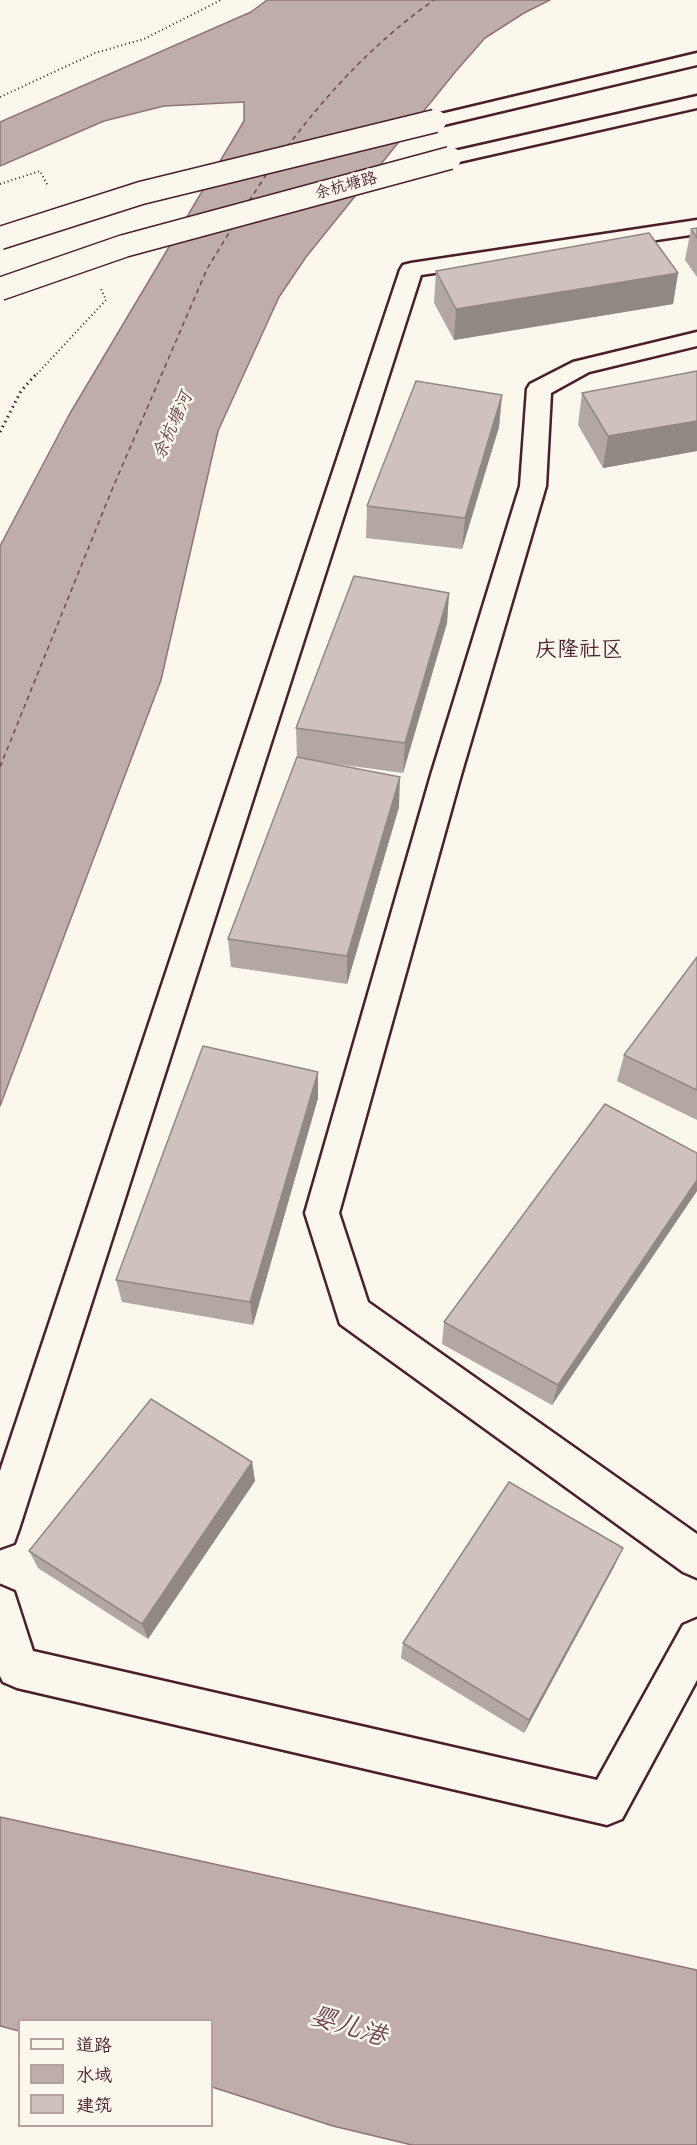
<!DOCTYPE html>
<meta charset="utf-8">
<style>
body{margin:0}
#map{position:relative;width:697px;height:2145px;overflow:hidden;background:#fbf7ec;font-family:"Patrick Hand","LXGW WenKai TC",sans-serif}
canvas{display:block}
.legend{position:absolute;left:18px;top:2019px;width:195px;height:108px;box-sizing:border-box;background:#fbf7ec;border:2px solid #b4a19f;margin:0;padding:8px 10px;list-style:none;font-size:18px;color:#4a1f2b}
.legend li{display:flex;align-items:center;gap:12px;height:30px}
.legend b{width:30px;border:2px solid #b4a19f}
</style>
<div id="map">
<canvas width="697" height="2145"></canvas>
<ul class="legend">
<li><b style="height:8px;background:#fbf7ec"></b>道路</li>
<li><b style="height:16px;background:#bfadaa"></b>水域</li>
<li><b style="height:16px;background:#cfc2bc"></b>建筑</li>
</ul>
</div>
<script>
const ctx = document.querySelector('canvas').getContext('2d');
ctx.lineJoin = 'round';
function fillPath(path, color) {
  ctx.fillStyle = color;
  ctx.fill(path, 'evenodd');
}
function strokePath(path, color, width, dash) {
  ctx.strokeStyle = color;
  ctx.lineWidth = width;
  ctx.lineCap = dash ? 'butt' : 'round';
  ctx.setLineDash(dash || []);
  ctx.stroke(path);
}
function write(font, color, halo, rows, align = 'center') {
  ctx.font = font + ' "Patrick Hand","LXGW WenKai TC",sans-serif';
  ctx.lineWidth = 5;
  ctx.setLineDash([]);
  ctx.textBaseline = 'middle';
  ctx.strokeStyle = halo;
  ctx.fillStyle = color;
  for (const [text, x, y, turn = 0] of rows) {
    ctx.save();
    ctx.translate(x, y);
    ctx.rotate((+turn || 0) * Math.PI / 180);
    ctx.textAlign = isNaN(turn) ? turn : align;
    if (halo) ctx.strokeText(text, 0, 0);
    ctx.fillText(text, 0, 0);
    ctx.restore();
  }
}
const water = new Path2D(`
 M 267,0 L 550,0 L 524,13 L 485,38 L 456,71 L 306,257 L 279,297 L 218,431 L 161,680 L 0,1106 L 0,546 L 69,415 L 244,121 L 244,102 L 164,106 L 104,121 L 0,166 L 0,122 L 251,12 Z
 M 0,1817 L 697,1970 L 697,2145 L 412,2145 L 333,2126 L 212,2087 L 212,2020 L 20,2020 L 19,2031 L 0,2026 Z`);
fillPath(water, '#bfadaa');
strokePath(water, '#907477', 1.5);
strokePath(new Path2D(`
 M 287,147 C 330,90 376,41 434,0
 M 249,201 L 268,172
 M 0,767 L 111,492 L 207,269 L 232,228`), '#6d4a51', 1.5, [5, 4]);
const minor = new Path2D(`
 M 697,220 L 697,234 L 421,275 L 19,1529 L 14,1543 L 0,1548 L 0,1471 L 400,270 L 403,265 L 411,263 Z
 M 697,332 L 697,346 L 589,372 L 551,393 L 546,486 L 461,775 L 339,1213 L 368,1302 L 697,1534 L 697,1578 L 683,1572 L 340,1324 L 305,1213 L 431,775 L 520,486 L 527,389 L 530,384 L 573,362 Z
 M 0,1586 L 14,1592 L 33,1651 L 597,1780 L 683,1625 L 697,1619 L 697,1680 L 622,1819 L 607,1825 L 17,1688 L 3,1682 L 0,1676 Z`);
const primary = new Path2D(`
 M 697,53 L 697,65 L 435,127 L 428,125 L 425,121 L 428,117 Z
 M 697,96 L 697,108 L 450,164 L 442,163 L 439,158 L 442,153 L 450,152 Z`);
strokePath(minor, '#4a1f2b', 5);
strokePath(primary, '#4a1f2b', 5);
strokePath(new Path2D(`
 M 0,97 L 95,53 L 144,39 L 221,0
 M 0,184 L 40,171 L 48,186
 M 37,374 L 106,300 L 101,289`), '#4a1f2b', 2, [1, 3]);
strokePath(new Path2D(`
 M 0,432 L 21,391 L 38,372`), '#4a1f2b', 3, [1.5, 4]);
fillPath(minor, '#fbf7ec');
fillPath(primary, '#fbf7ec');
const primaryBridge = new Path2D(`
 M 0,238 L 141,193 L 435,121
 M 0,289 L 124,246 L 450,158`);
strokePath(primaryBridge, '#4a1f2b', 25, []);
strokePath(primaryBridge, '#fbf7ec', 22);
fillPath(new Path2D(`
 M 697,228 L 697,277 L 685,260 L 691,229 Z
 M 436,271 L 678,273 L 673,304 L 454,340 L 434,303 Z
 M 697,371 L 697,451 L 603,468 L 578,425 L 582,393 Z
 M 502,395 L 499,427 L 462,549 L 366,538 L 367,506 Z
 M 449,593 L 447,623 L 403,773 L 322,762 L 399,807 L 347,984 L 231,967 L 228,939 L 297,757 L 296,728 Z
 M 697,957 L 697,1120 L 617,1081 L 624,1055 Z
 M 318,1072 L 318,1098 L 253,1325 L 122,1302 L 116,1280 Z
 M 697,1153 L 697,1191 L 552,1405 L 442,1344 L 444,1322 Z
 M 252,1462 L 255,1481 L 148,1639 L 38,1568 L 29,1551 Z
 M 615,1565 L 524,1733 L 401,1658 L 403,1643 Z`), '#b2a7a2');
fillPath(new Path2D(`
 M 678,273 L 673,304 L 454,340 L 456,309 Z
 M 502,395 L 499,427 L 462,549 L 465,518 Z
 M 697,421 L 697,451 L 603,468 L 608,436 Z
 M 449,593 L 447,623 L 403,773 L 405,743 Z
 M 400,777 L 399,807 L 347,984 L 347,956 Z
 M 318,1072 L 318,1098 L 253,1325 L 250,1302 Z
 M 697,1180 L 697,1191 L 552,1405 L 558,1385 Z
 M 252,1462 L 255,1481 L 148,1639 L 142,1624 Z
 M 623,1548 L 615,1565 L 524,1733 L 529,1720 Z`), '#918884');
const building = new Path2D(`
 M 697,228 L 697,238 L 691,229 Z
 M 649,233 L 678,273 L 456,309 L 436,271 Z
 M 697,371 L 697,421 L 608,436 L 582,393 Z
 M 416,381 L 502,395 L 465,518 L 367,506 Z
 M 354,576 L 449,593 L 405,743 L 296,728 Z
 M 297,757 L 400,777 L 347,956 L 228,939 Z
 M 697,957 L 697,1090 L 624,1055 Z
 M 203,1046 L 318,1072 L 250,1302 L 116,1280 Z
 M 605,1104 L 697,1153 L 697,1180 L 558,1385 L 444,1322 Z
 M 151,1399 L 252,1462 L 142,1624 L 29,1551 Z
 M 509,1482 L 623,1548 L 529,1720 L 403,1643 Z`);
fillPath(building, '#cfc2bc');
strokePath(building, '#918884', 1.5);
write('16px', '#4a1f2b', '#fbf7ec', [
 ["余杭塘路",346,186,-15]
]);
write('italic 18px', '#6d4a51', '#fbf7ec', [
 ["余杭塘河",173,426,-66]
]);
write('22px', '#4a1f2b', '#fbf7ec', [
 ["庆隆社区",579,650]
]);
write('italic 26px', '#6d4a51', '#fbf7ec', [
 ["婴儿港",348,2027,17]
]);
</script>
